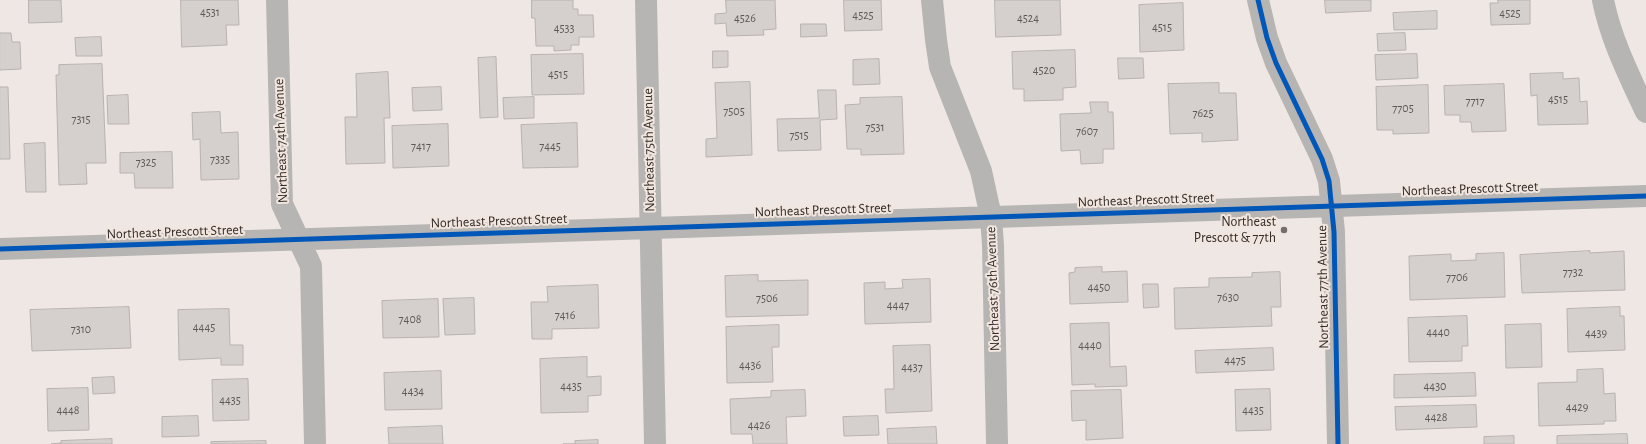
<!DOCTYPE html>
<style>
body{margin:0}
canvas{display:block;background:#eee7e3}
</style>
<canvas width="1646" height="444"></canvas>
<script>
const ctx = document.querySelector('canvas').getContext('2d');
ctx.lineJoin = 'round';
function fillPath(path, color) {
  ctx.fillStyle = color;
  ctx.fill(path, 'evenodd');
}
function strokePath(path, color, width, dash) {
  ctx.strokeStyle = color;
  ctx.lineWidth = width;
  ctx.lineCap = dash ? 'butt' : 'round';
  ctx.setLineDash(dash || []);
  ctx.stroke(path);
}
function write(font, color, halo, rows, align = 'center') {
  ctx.font = font + ' "Alegreya Sans",sans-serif';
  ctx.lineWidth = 4;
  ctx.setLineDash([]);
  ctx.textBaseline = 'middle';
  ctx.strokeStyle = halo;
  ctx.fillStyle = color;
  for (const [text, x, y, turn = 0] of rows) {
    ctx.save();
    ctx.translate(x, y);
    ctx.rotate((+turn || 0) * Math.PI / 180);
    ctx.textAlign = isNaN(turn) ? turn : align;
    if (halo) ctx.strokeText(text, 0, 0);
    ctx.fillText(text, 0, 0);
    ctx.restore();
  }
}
const building = new Path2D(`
 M 29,0 L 61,0 L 62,22 L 29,23 Z
 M 181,0 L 238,0 L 239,25 L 226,25 L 227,45 L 182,47 Z
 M 532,0 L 573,0 L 573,9 L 578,9 L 578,15 L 593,15 L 594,37 L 579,37 L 579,45 L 571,45 L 571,50 L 554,51 L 554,46 L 536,46 L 535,18 L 532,18 Z
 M 726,0 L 775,0 L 776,29 L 763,30 L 764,35 L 727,36 L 726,23 L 715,24 L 715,14 L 726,13 Z
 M 844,0 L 881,0 L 882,30 L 845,31 Z
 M 995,0 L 1060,0 L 1061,35 L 996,37 Z
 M 1325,0 L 1371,0 L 1371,11 L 1326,13 Z
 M 1498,0 L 1530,0 L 1530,24 L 1491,25 L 1490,3 L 1498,3 Z
 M 1183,3 L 1184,50 L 1140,52 L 1139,5 Z
 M 1437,11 L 1437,29 L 1394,30 L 1393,13 Z
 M 801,24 L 826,24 L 827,36 L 801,37 Z
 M 0,33 L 11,33 L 12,42 L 20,42 L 21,69 L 0,70 Z
 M 1405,33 L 1406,50 L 1378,51 L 1377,34 Z
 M 101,37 L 102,56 L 76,56 L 75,38 Z
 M 1075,50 L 1076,87 L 1063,88 L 1063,100 L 1024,101 L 1024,89 L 1013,89 L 1012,52 Z
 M 713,51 L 728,51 L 728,67 L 713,68 Z
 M 583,54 L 584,94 L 532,95 L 531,55 Z
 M 1417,54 L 1418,78 L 1376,80 L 1375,55 Z
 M 496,57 L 498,117 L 480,118 L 478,58 Z
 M 1118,58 L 1143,58 L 1144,78 L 1119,79 Z
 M 879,59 L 880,84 L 853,85 L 853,60 Z
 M 102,64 L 106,163 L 86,163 L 87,184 L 59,185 L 56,75 L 59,75 L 59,65 Z
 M 388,72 L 390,118 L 384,118 L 385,163 L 346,164 L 345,117 L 357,117 L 356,74 Z
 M 1563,73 L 1563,79 L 1579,78 L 1580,102 L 1587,101 L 1588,124 L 1538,125 L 1537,95 L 1531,96 L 1530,74 Z
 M 750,82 L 752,155 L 706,157 L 706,139 L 717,138 L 715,83 Z
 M 1219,83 L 1219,93 L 1236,93 L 1238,140 L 1202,142 L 1202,133 L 1170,134 L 1168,84 Z
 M 1504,84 L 1506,131 L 1472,132 L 1471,122 L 1460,122 L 1460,115 L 1445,115 L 1444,86 Z
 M 1428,85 L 1429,133 L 1393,134 L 1393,130 L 1377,130 L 1376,87 Z
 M 0,87 L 8,87 L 10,159 L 0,159 Z
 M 441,87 L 442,110 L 413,111 L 412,88 Z
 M 818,90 L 836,90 L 837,119 L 820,120 L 821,150 L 778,151 L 777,119 L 819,118 Z
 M 128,95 L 129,124 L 108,124 L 107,96 Z
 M 534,97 L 534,118 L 504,119 L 503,98 Z
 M 902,97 L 904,154 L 861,155 L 861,149 L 847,149 L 845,105 L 860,104 L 860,98 Z
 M 1090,102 L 1108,102 L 1108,112 L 1113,112 L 1114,149 L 1103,149 L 1103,163 L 1081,164 L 1080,150 L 1061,151 L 1060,114 L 1091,113 Z
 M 220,112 L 221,133 L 238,132 L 239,179 L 201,180 L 200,139 L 193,140 L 192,113 Z
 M 577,123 L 578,167 L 523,168 L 521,125 Z
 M 448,124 L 449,166 L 393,168 L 392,126 Z
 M 45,143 L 46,192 L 26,192 L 24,144 Z
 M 172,152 L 173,188 L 135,188 L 134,173 L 120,173 L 120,153 Z
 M 1590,251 L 1590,253 L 1624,251 L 1625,290 L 1522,293 L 1520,255 Z
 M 1504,253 L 1505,297 L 1410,300 L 1409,256 L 1451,254 L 1451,261 L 1476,260 L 1476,254 Z
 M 1102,267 L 1102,272 L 1127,271 L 1128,302 L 1070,304 L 1069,273 L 1075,272 L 1075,268 Z
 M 1280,272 L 1281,307 L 1271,307 L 1272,326 L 1175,329 L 1174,288 L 1209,287 L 1209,278 L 1252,277 L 1252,273 Z
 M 758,275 L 758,281 L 808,280 L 808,315 L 726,317 L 725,276 Z
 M 930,279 L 931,322 L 865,324 L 864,283 L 885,282 L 885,289 L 903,288 L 902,280 Z
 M 1143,284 L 1158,284 L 1159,307 L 1144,308 Z
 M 598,285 L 599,328 L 552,329 L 552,339 L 532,339 L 531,302 L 548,302 L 547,287 Z
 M 474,298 L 475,334 L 445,335 L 443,299 Z
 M 438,299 L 439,337 L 383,338 L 382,301 Z
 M 129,307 L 131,348 L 32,351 L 30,310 Z
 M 1620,307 L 1620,316 L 1624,316 L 1625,350 L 1568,352 L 1567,309 Z
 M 229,309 L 230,345 L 243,345 L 243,365 L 221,365 L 221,358 L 179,360 L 178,310 Z
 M 1467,316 L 1468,346 L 1462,346 L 1462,361 L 1409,362 L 1408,318 Z
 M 1109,323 L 1110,367 L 1126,366 L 1127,386 L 1095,387 L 1095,384 L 1072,385 L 1070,324 Z
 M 1541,324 L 1542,367 L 1506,368 L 1505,325 Z
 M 779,325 L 779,347 L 772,347 L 773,382 L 727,383 L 726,327 Z
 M 930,345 L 932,411 L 886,413 L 885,389 L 894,389 L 893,346 Z
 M 1273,348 L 1274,370 L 1196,373 L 1195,351 Z
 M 587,357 L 587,377 L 601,376 L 601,395 L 588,396 L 588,412 L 541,413 L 540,359 Z
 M 1603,369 L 1604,394 L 1615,393 L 1616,421 L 1604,421 L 1604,424 L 1539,426 L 1538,383 L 1577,382 L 1577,370 Z
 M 441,371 L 442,409 L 385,410 L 384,373 Z
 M 1475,373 L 1476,396 L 1394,398 L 1394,375 Z
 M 114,377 L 115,393 L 93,394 L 92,378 Z
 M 248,379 L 249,420 L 213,421 L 212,380 Z
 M 88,388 L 89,430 L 48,431 L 47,389 Z
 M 1270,389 L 1271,430 L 1236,431 L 1235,390 Z
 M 805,390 L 806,416 L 786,417 L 787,444 L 753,444 L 752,434 L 731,434 L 730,399 L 771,397 L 771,391 Z
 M 1121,390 L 1123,438 L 1086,440 L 1086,420 L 1072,421 L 1071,391 Z
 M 1476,405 L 1477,427 L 1396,430 L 1395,407 Z
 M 198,416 L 199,436 L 162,437 L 162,417 Z
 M 878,416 L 879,435 L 844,436 L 843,417 Z
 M 442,426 L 443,444 L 389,444 L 388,428 Z
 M 936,427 L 937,444 L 888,444 L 887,429 Z
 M 1627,434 L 1628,444 L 1557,444 L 1557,436 Z
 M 1514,436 L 1514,444 L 1484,444 L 1484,437 Z
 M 112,439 L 112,444 L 51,444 L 61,443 L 61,441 Z
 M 598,440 L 598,444 L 563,444 L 575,444 L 575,441 Z
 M 266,441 L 266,444 L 211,444 L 211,442 Z`);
fillPath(building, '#d5d0ce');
strokePath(building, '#b8b2b0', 1);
strokePath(new Path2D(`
 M 277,0 L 282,204 L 311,266 L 315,444
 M 646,0 L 655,444
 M 932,0 L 936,40 L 940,67 L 981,171 L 991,217 L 993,245 L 997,444
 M 1258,0 L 1267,38 L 1276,63 L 1322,159 L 1329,181 L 1334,232 L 1338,444
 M 1603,0 C 1611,40 1629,75 1646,112
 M 0,249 L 1646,196`), '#b7b5b3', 22);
strokePath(new Path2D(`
 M 1258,0 L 1267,38 L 1276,63 L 1322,159 L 1329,181 L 1334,232 L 1338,444
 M 0,249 L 1646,196`), '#0057b8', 5);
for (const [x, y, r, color] of [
 [1284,230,4,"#736e6b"]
]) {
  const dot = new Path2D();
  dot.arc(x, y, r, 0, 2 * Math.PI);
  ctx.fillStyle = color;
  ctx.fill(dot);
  strokePath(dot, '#f2e6df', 1.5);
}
write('12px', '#5c5855', null, [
 ["4531",210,12],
 ["4525",1510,13],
 ["4525",863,15],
 ["4526",745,18],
 ["4524",1028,18],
 ["4515",1162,27],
 ["4533",564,28],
 ["4520",1044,70],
 ["4515",558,74],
 ["4515",1558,99],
 ["7717",1475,101],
 ["7705",1403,108],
 ["7505",734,111],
 ["7625",1203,113],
 ["7315",81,119],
 ["7531",875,127],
 ["7607",1087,131],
 ["7515",799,135],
 ["7417",421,146],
 ["7445",550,146],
 ["7335",220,159],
 ["7325",146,162],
 ["7732",1573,272],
 ["7706",1457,277],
 ["4450",1099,287],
 ["7630",1228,297],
 ["7506",767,298],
 ["4447",898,305],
 ["7416",565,315],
 ["7408",410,319],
 ["4445",204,327],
 ["7310",81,329],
 ["4440",1438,332],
 ["4439",1596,333],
 ["4440",1090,345],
 ["4475",1235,360],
 ["4436",750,365],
 ["4437",912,367],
 ["4435",571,386],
 ["4430",1435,386],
 ["4434",413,391],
 ["4435",230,400],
 ["4429",1577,407],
 ["4448",68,410],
 ["4435",1253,410],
 ["4428",1436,417],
 ["4426",759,425]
]);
write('14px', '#312d2a', '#f2e6df', [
 ["Northeast 74th Avenue",281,141,-92],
 ["Northeast 75th Avenue",649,150,-91],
 ["Northeast Prescott Street",1470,189,-2],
 ["Northeast Prescott Street",1146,200,-2],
 ["Northeast Prescott Street",823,210,-2],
 ["Northeast Prescott Street",499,221,-2],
 ["Northeast Prescott Street",175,232,-2],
 ["Northeast 77th Avenue",1323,287,-91],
 ["Northeast 76th Avenue",993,289,-92]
]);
write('14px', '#312d2a', '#f2e6df', [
 ["Northeast",1276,222],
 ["Prescott & 77th",1276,238]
], 'right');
</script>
